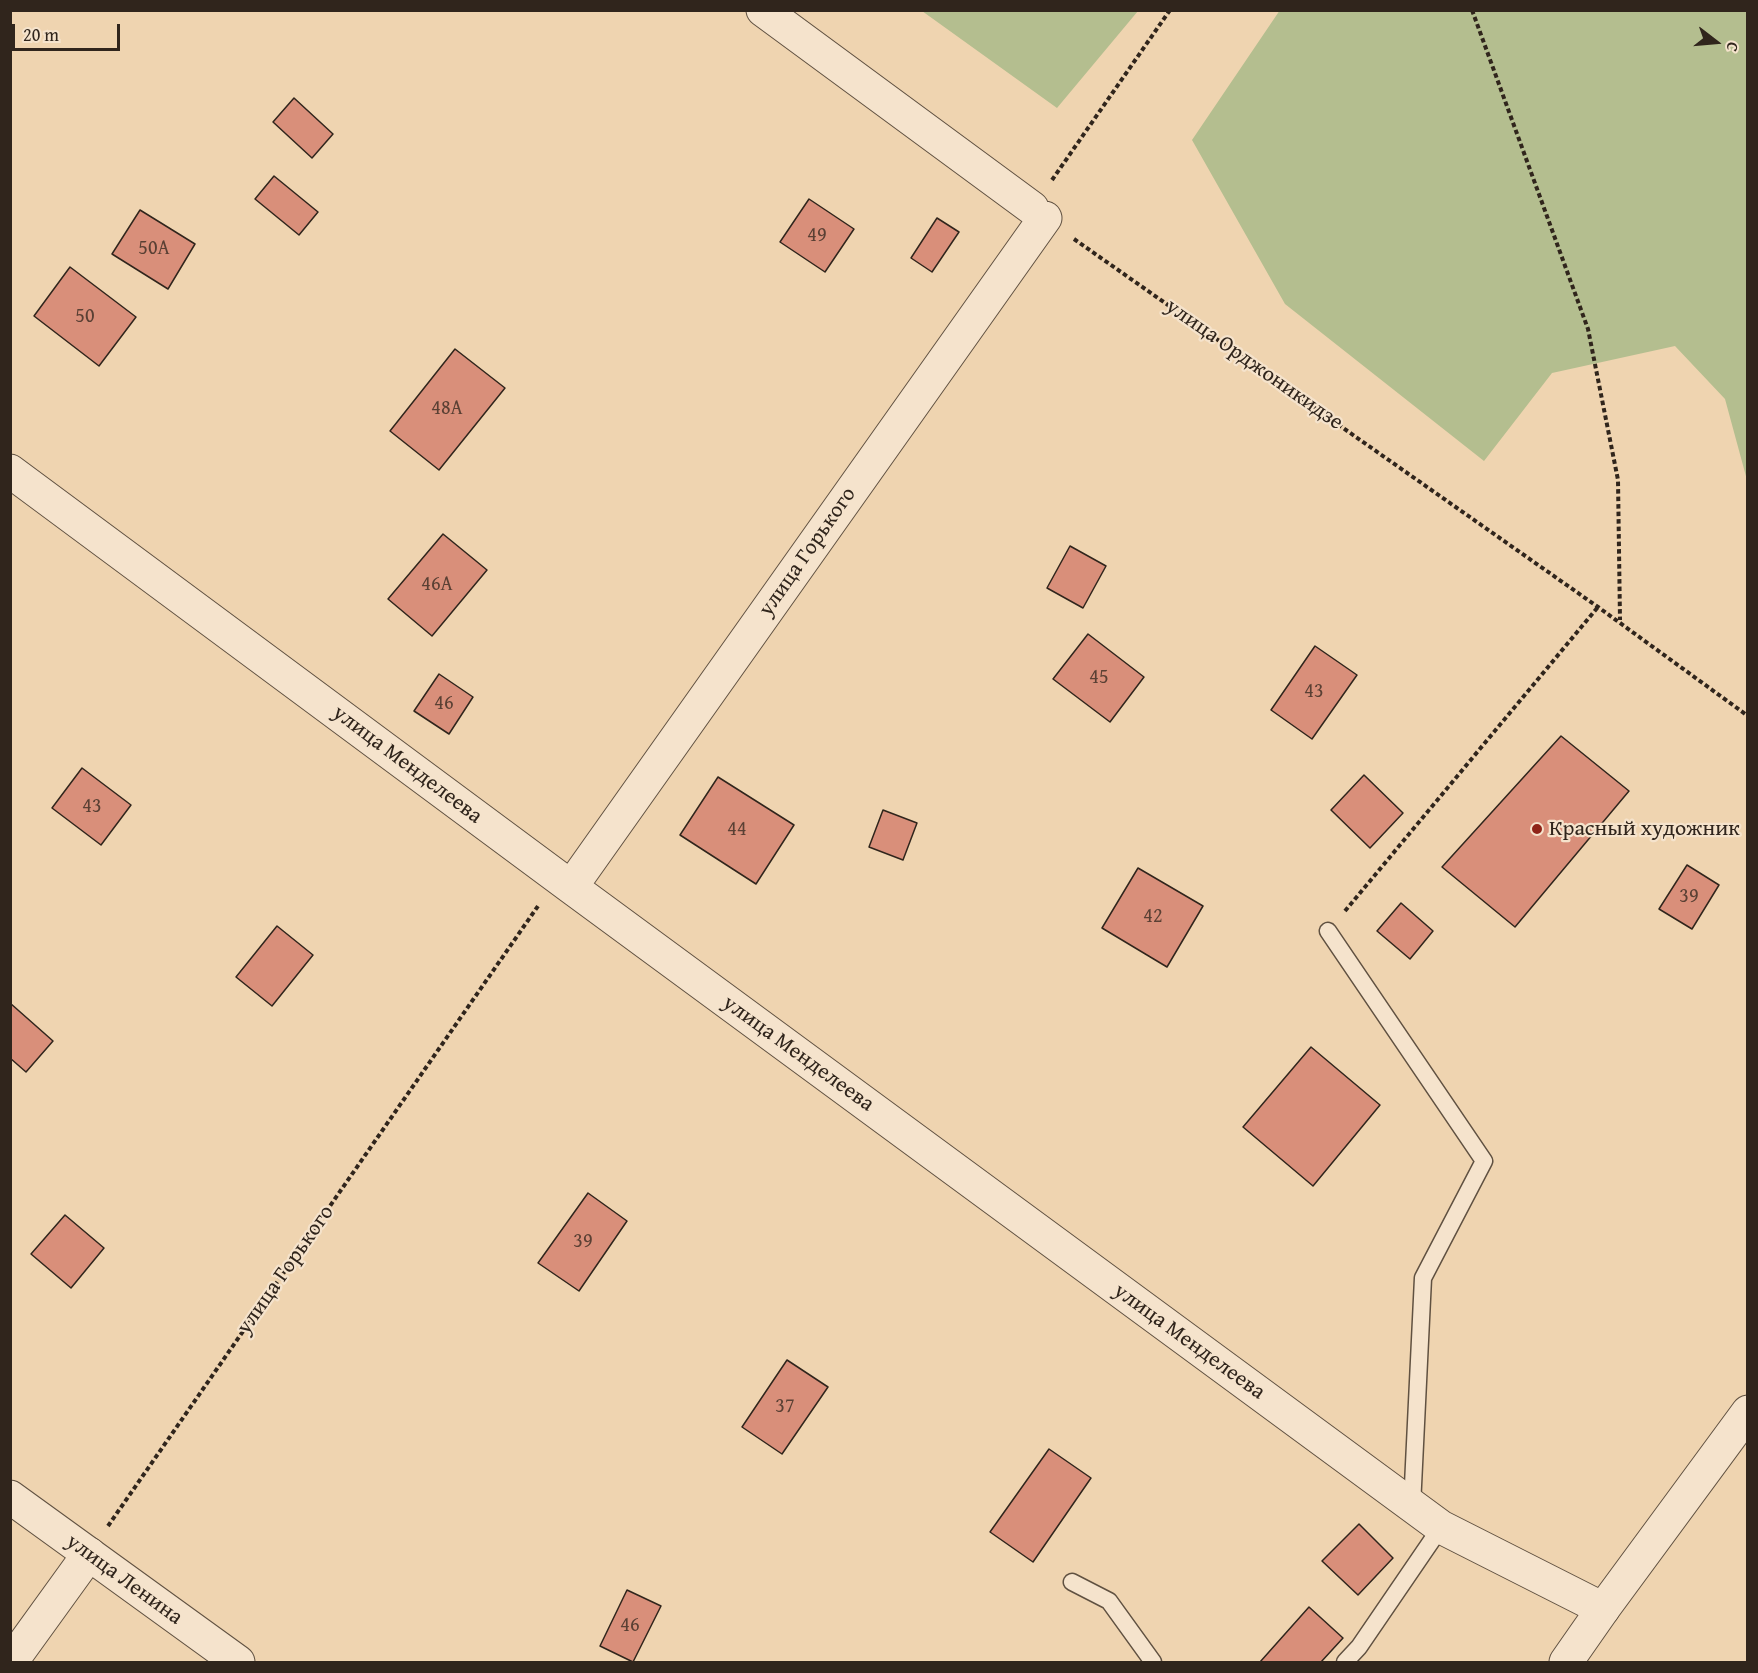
<!DOCTYPE html>
<meta charset="utf-8">
<style>
body{margin:0}
#map{position:relative;width:1758px;height:1673px;overflow:hidden;background:#efd4b0;font-family:"Gentium Book Plus",serif}
canvas{display:block}
.frame{position:absolute;inset:0;border:12px solid #30251c;pointer-events:none}
.north{position:absolute;left:1686px;top:12px;width:60px;height:60px;-webkit-text-stroke:4px #f5e3cc;paint-order:stroke;rotate:106deg;font-size:16px;font-weight:700;line-height:24px;text-align:center;color:#30251c}
.north::after{content:'';display:block;margin:auto;width:21px;height:27px;background:#30251c;clip-path:polygon(50% 0,100% 100%,50% 72%,0 100%)}
.scale{position:absolute;left:12px;top:24px;width:108px;height:27px;box-sizing:border-box;border:3px solid #30251c;border-top:0;padding-left:8px;font-size:18px;line-height:21px;white-space:nowrap;color:#30251c;-webkit-text-stroke:4px #f5e3cc;paint-order:stroke}
</style>
<div id="map">
<canvas width="1758" height="1673"></canvas>
<div class="frame"></div>
<div class="north">С</div>
<div class="scale">20 m</div>
</div>
<script>
const ctx = document.querySelector('canvas').getContext('2d');
ctx.lineJoin = 'round';
function fillPath(path, color) {
  ctx.fillStyle = color;
  ctx.fill(path, 'evenodd');
}
function strokePath(path, color, width, dash) {
  ctx.strokeStyle = color;
  ctx.lineWidth = width;
  ctx.lineCap = dash ? 'butt' : 'round';
  ctx.setLineDash(dash || []);
  ctx.stroke(path);
}
function write(font, color, halo, rows, align = 'center') {
  ctx.font = font + ' "Gentium Book Plus",serif';
  ctx.lineWidth = 4.5;
  ctx.setLineDash([]);
  ctx.textBaseline = 'middle';
  ctx.strokeStyle = halo;
  ctx.fillStyle = color;
  for (const [text, x, y, turn = 0] of rows) {
    ctx.save();
    ctx.translate(x, y);
    ctx.rotate((+turn || 0) * Math.PI / 180);
    ctx.textAlign = isNaN(turn) ? turn : align;
    if (halo) ctx.strokeText(text, 0, 0);
    ctx.fillText(text, 0, 0);
    ctx.restore();
  }
}
fillPath(new Path2D(`
 M 1280,10 L 1747,11 L 1747,480 L 1725,399 L 1675,346 L 1552,373 L 1484,461 L 1285,304 L 1192,140 Z
 M 922,11 L 1138,11 L 1057,108 Z`), '#b4be8f');
const building = new Path2D(`
 M 294,98 L 333,134 L 312,158 L 273,122 Z
 M 274,176 L 318,212 L 299,235 L 255,199 Z
 M 809,199 L 854,229 L 825,272 L 780,242 Z
 M 140,210 L 195,244 L 168,289 L 112,254 Z
 M 937,218 L 959,232 L 932,272 L 911,258 Z
 M 70,267 L 136,317 L 99,366 L 34,316 Z
 M 455,349 L 505,388 L 439,470 L 390,431 Z
 M 443,534 L 487,570 L 432,636 L 388,599 Z
 M 1070,546 L 1106,566 L 1083,608 L 1047,588 Z
 M 1088,634 L 1144,677 L 1110,722 L 1053,679 Z
 M 1315,646 L 1357,675 L 1312,739 L 1271,710 Z
 M 439,674 L 473,697 L 449,734 L 414,711 Z
 M 1561,736 L 1629,791 L 1515,927 L 1442,867 Z
 M 82,768 L 131,805 L 101,845 L 52,808 Z
 M 1364,775 L 1403,813 L 1370,848 L 1331,810 Z
 M 718,777 L 794,825 L 756,884 L 680,835 Z
 M 883,810 L 917,823 L 903,860 L 869,847 Z
 M 1687,865 L 1719,885 L 1692,929 L 1659,909 Z
 M 1138,868 L 1203,906 L 1167,967 L 1102,928 Z
 M 1401,903 L 1433,931 L 1410,959 L 1377,931 Z
 M 277,926 L 313,955 L 272,1006 L 236,977 Z
 M 10,1003 L 53,1041 L 26,1072 L 10,1058 Z
 M 1311,1047 L 1380,1105 L 1313,1186 L 1243,1127 Z
 M 588,1193 L 627,1221 L 579,1291 L 538,1263 Z
 M 65,1215 L 104,1248 L 71,1288 L 31,1254 Z
 M 787,1360 L 828,1387 L 782,1454 L 742,1427 Z
 M 1049,1449 L 1091,1478 L 1033,1562 L 990,1532 Z
 M 1359,1524 L 1393,1558 L 1358,1595 L 1322,1561 Z
 M 627,1590 L 661,1606 L 633,1662 L 600,1646 Z
 M 1309,1607 L 1343,1638 L 1321,1662 L 1260,1662 Z`);
fillPath(building, '#d98f7a');
strokePath(building, '#30251c', 1.5);
const service = new Path2D(`
 M 1328,931 L 1484,1161 L 1423,1278 L 1412,1506
 M 1072,1582 L 1109,1601 L 1153,1662
 M 1345,1662 L 1359,1647 L 1441,1527`);
const minor = new Path2D(`
 M 763,10 L 1032,208
 M 10,471 L 571,887 L 1441,1527 L 1603,1609
 M 571,887 L 1045,218
 M 11,1662 L 89,1554`);
const tertiary = new Path2D(`
 M 10,1497 L 238,1662
 M 1566,1662 L 1603,1609 L 1748,1412`);
strokePath(service, '#605141', 19);
strokePath(minor, '#605141', 35);
strokePath(tertiary, '#605141', 35);
strokePath(new Path2D(`
 M 1472,10 L 1588,329 L 1618,480 L 1620,620
 M 1052,180 L 1170,10
 M 1074,239 L 1598,607 L 1748,716
 M 1345,911 L 1598,607
 M 108,1526 L 538,906`), '#30251c', 4, [4.5, 3]);
strokePath(service, '#f5e3cc', 16);
strokePath(minor, '#f5e3cc', 33);
strokePath(tertiary, '#f5e3cc', 33);
for (const [x, y, r, color] of [
 [1537,829,6,"#8f2418"]
]) {
  const dot = new Path2D();
  dot.arc(x, y, r, 0, 2 * Math.PI);
  ctx.fillStyle = color;
  ctx.fill(dot);
  strokePath(dot, '#f5e3cc', 2);
}
write('20px', '#5a4034', null, [
 ["49",817,236],
 ["50А",154,249],
 ["50",85,317],
 ["48А",447,409],
 ["46А",437,585],
 ["45",1099,678],
 ["43",1314,692],
 ["46",444,704],
 ["43",92,807],
 ["44",737,830],
 ["39",1689,897],
 ["42",1153,917],
 ["39",583,1242],
 ["37",785,1407],
 ["46",630,1626]
]);
write('22px', '#30251c', '#f5e3cc', [
 ["улица Орджоникидзе",1254,365,35],
 ["улица Горького",808,552,-55],
 ["улица Менделеева",407,765,37],
 ["улица Менделеева",798,1054,36],
 ["улица Горького",286,1270,-55],
 ["улица Менделеева",1189,1342,36],
 ["улица Ленина",124,1580,36]
]);
write('22px', '#30251c', '#f5e3cc', [
 ["Красный художник",1549,829]
], 'left');
</script>
